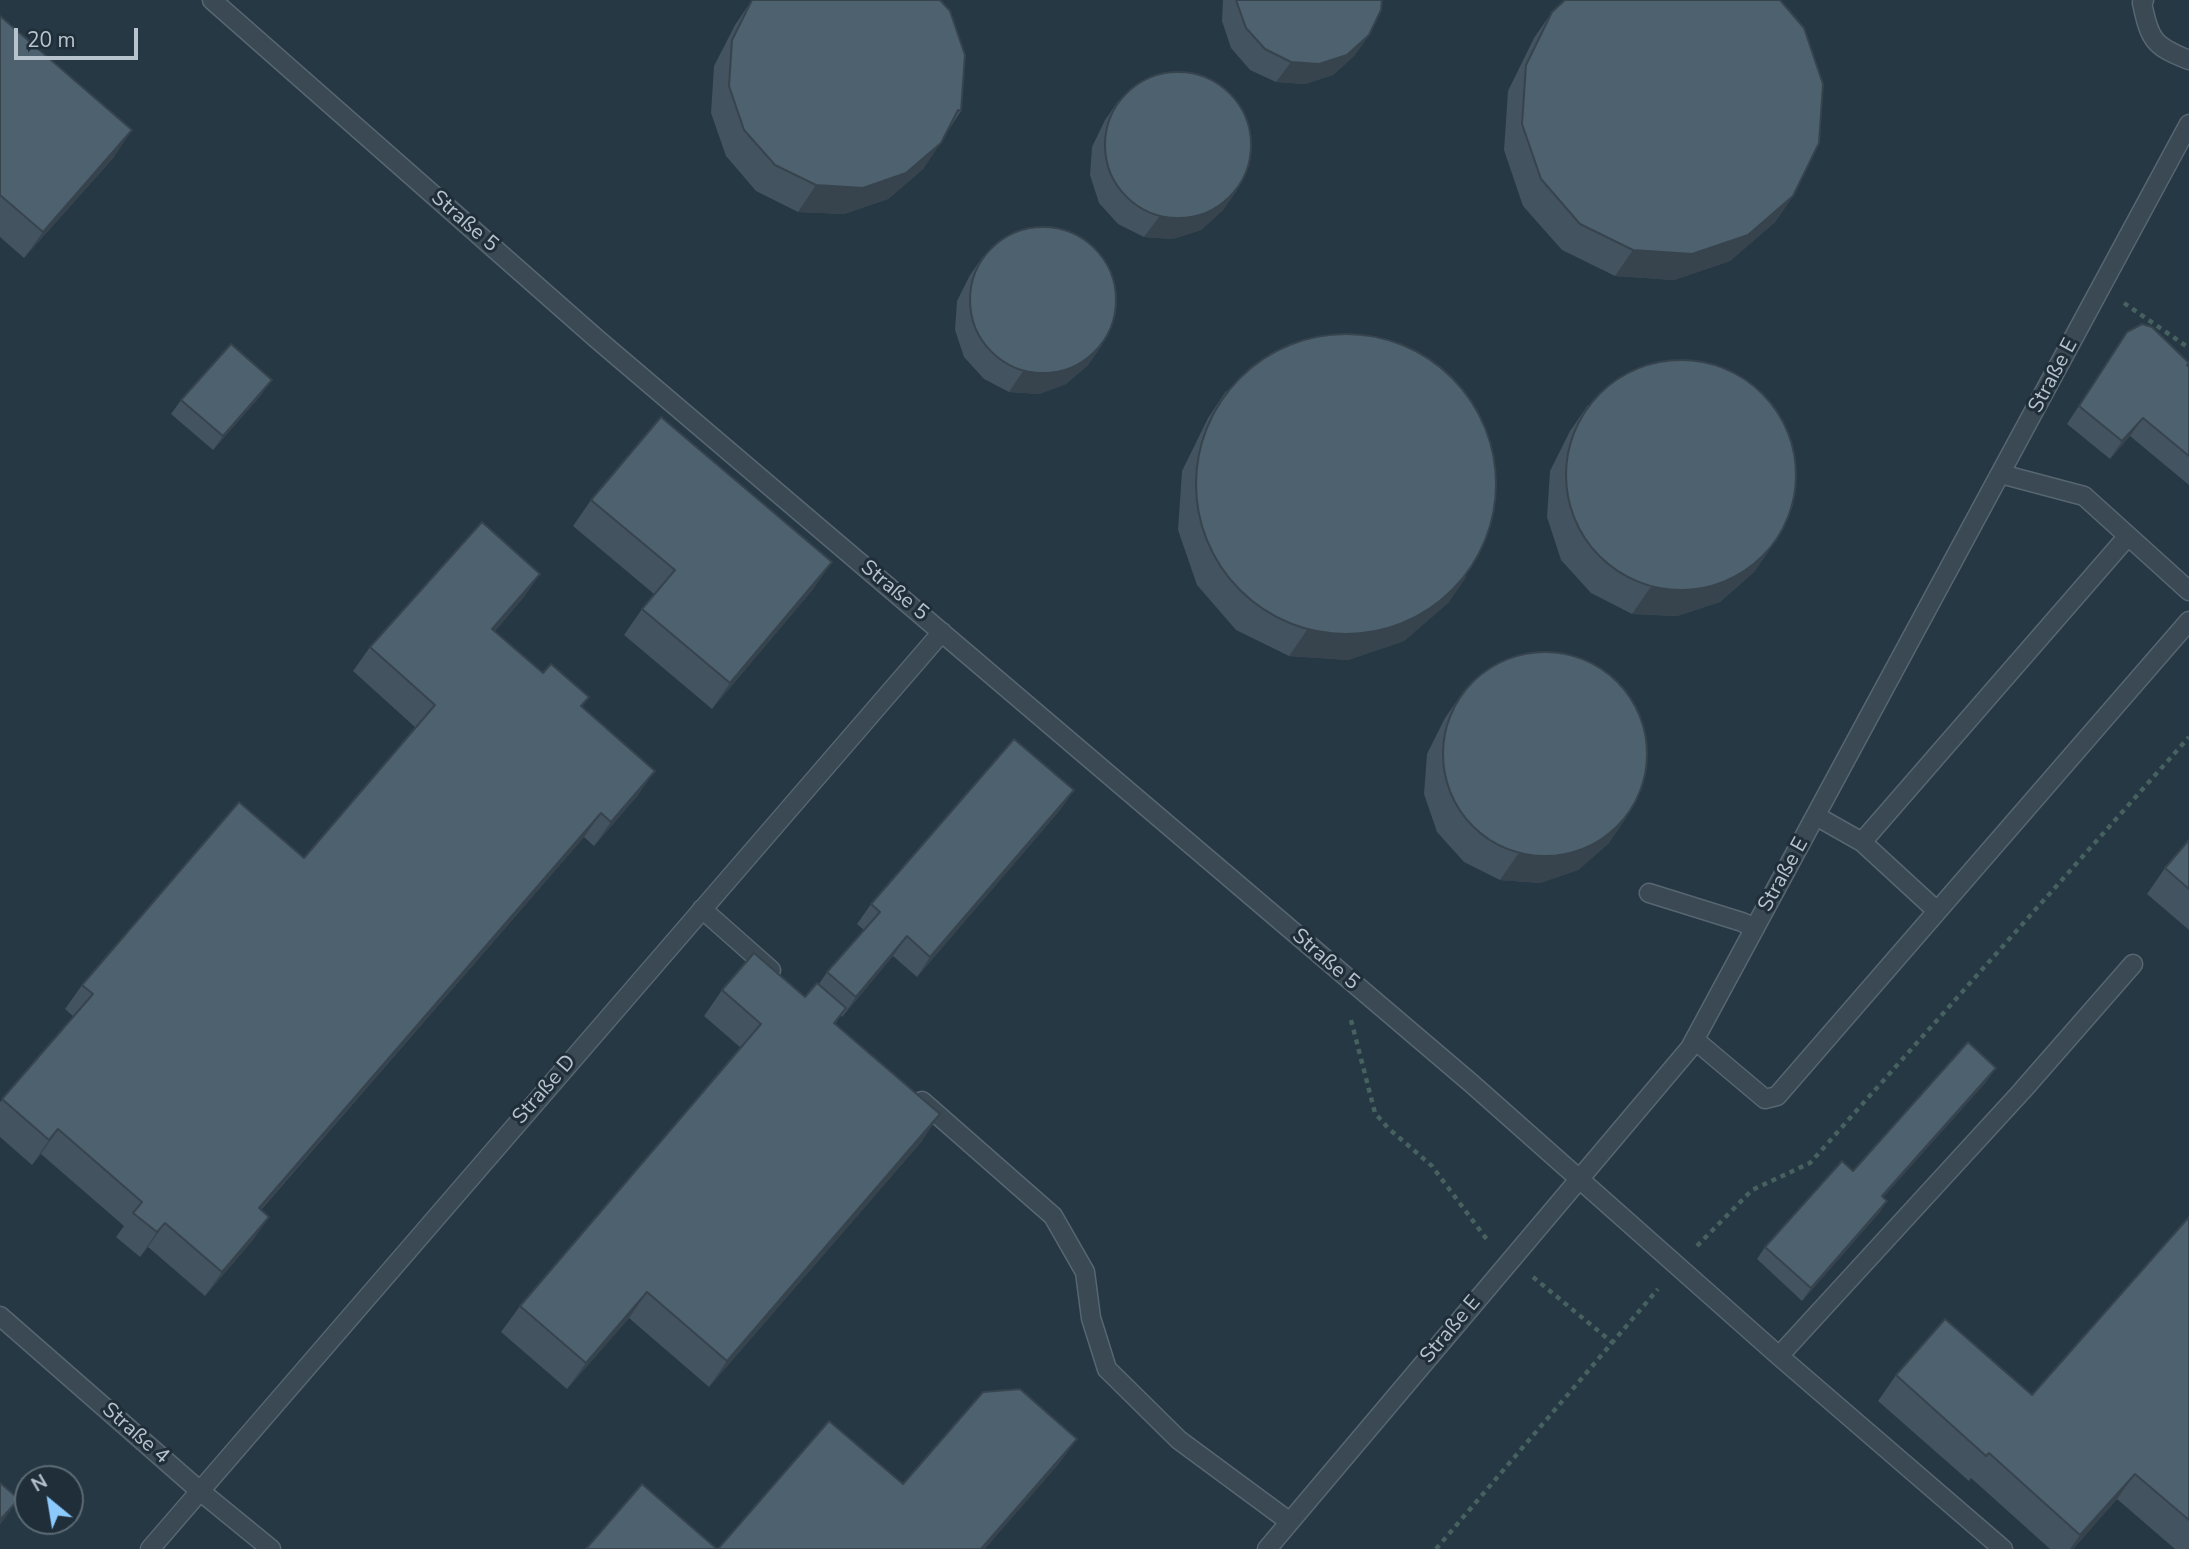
<!DOCTYPE html>
<meta charset="utf-8">
<style>
body{margin:0}
#map{position:relative;width:2189px;height:1549px;overflow:hidden;background:#253844;font-family:"Nunito Sans",sans-serif}
canvas{display:block}
.north{position:absolute;left:14px;top:1465px;width:70px;height:70px;box-sizing:border-box;background:#1f2e39;border:2px solid #5c6a74;border-radius:50%;rotate:330deg;font-size:19px;font-weight:700;line-height:28px;text-align:center;color:#b7c3cd}
.north::after{content:'';display:block;margin:auto;width:24px;height:32px;background:#8ccafe;clip-path:polygon(50% 0,100% 100%,50% 72%,0 100%)}
.scale{position:absolute;left:14px;top:28px;width:124px;height:32px;box-sizing:border-box;border:4px solid #b7c3cd;border-top:0;padding-left:9px;font-size:21px;line-height:24px;white-space:nowrap;color:#b7c3cd;-webkit-text-stroke:5px #1f2e39;paint-order:stroke}
</style>
<div id="map">
<canvas width="2189" height="1549"></canvas>
<div class="north">N</div>
<div class="scale">20 m</div>
</div>
<script>
const ctx = document.querySelector('canvas').getContext('2d');
ctx.lineJoin = 'round';
function strokePath(path, color, width, dash) {
  ctx.strokeStyle = color;
  ctx.lineWidth = width;
  ctx.lineCap = dash ? 'butt' : 'round';
  ctx.setLineDash(dash || []);
  ctx.stroke(path);
}
function fillPath(path, color) {
  ctx.fillStyle = color;
  ctx.fill(path, 'evenodd');
}
function write(font, color, halo, rows, align = 'center') {
  ctx.font = font + ' "Nunito Sans",sans-serif';
  ctx.lineWidth = 6;
  ctx.setLineDash([]);
  ctx.textBaseline = 'middle';
  ctx.strokeStyle = halo;
  ctx.fillStyle = color;
  for (const [text, x, y, turn = 0] of rows) {
    ctx.save();
    ctx.translate(x, y);
    ctx.rotate((+turn || 0) * Math.PI / 180);
    ctx.textAlign = isNaN(turn) ? turn : align;
    if (halo) ctx.strokeText(text, 0, 0);
    ctx.fillText(text, 0, 0);
    ctx.restore();
  }
}
const service = new Path2D(`
 M 212,0 L 597,339 L 1471,1083 L 1779,1356 L 2003,1549
 M 2144,0 L 2142,3 C 2150,40 2153,46 2189,60
 M 2001,474 L 2084,496 L 2189,591
 M 1816,816 L 1862,842 L 2128,536
 M 1862,842 L 1937,911
 M 1649,893 L 1742,922 L 1755,928
 M 702,909 L 771,970
 M 1695,1040 L 1765,1099 L 1777,1096 L 2189,621
 M 922,1101 L 1053,1216 L 1085,1272 L 1091,1318 L 1107,1369 L 1179,1440 L 1290,1522
 M 0,1316 L 200,1491 L 271,1549
 M 1779,1356 L 2022,1091 L 2133,964
 M 150,1549 L 942,632
 M 1267,1549 L 1690,1048 L 2189,124`);
strokePath(service, '#586671', 21);
strokePath(new Path2D(`
 M 2124,303 L 2189,348
 M 1351,1020 L 1375,1113 L 1388,1128 L 1432,1166 L 1488,1241
 M 1697,1246 L 1752,1190 L 1810,1163 L 2189,737
 M 1533,1277 L 1613,1343
 M 1436,1549 L 1658,1289`), '#46615f', 4.5, [5, 5]);
strokePath(service, '#3a4954', 18);
fillPath(new Path2D(`
 M 752,0 L 961,111 L 923,169 L 888,199 L 844,214 L 798,212 L 756,191 L 726,156 L 711,113 L 714,66 L 735,25 Z
 M 1223,0 L 1382,0 L 1369,35 L 1354,56 L 1333,75 L 1305,84 L 1276,82 L 1250,70 L 1231,48 L 1222,21 Z
 M 1552,12 L 1793,196 L 1775,222 L 1730,261 L 1674,280 L 1615,276 L 1562,250 L 1523,206 L 1504,150 L 1508,91 L 1534,38 Z
 M 0,16 L 114,157 L 24,258 L 0,237 Z
 M 1119,100 L 1237,190 L 1223,210 L 1201,230 L 1173,239 L 1144,237 L 1118,224 L 1099,203 L 1090,175 L 1092,147 L 1105,120 Z
 M 984,255 L 1102,345 L 1088,365 L 1066,384 L 1039,394 L 1009,392 L 984,379 L 964,357 L 955,330 L 957,301 L 970,275 Z
 M 2127,332 L 2189,367 L 2189,485 L 2130,436 L 2110,459 L 2067,424 Z
 M 1226,391 L 1449,602 L 1404,641 L 1348,660 L 1289,656 L 1236,630 L 1197,585 L 1178,530 L 1182,471 L 1208,418 Z
 M 262,394 L 213,450 L 171,414 L 181,400 Z
 M 1588,405 L 1772,546 L 1754,572 L 1720,602 L 1677,616 L 1632,614 L 1591,593 L 1561,560 L 1547,517 L 1550,471 L 1570,431 Z
 M 591,500 L 814,588 L 712,709 L 624,635 L 642,609 L 654,594 L 573,526 Z
 M 540,574 L 523,598 L 495,631 L 543,673 L 589,697 L 581,707 L 638,795 L 594,846 L 584,837 L 261,1210 L 269,1217 L 252,1241 L 205,1296 L 148,1247 L 140,1257 L 116,1237 L 124,1226 L 41,1154 L 32,1165 L 0,1137 L 0,1102 L 74,1017 L 65,1009 L 82,985 L 304,858 L 416,728 L 353,671 L 370,647 Z
 M 1463,692 L 1609,843 L 1578,870 L 1540,883 L 1500,880 L 1464,862 L 1437,832 L 1424,794 L 1427,754 L 1445,718 Z
 M 1074,790 L 1060,810 L 917,977 L 893,956 L 842,1017 L 841,1015 L 835,1024 L 922,1141 L 709,1387 L 629,1318 L 567,1389 L 501,1332 L 520,1306 L 741,1048 L 704,1016 L 722,990 L 805,997 L 819,984 L 827,972 L 864,930 L 857,924 L 871,904 Z
 M 2189,840 L 2189,930 L 2147,894 L 2165,868 Z
 M 1987,1081 L 1883,1197 L 1887,1201 L 1879,1213 L 1802,1301 L 1757,1259 L 1765,1247 L 1853,1171 Z
 M 2189,1217 L 2189,1549 L 2175,1549 L 2117,1499 L 2073,1549 L 2050,1549 L 1971,1478 L 1969,1481 L 1878,1401 L 1896,1375 L 2032,1395 Z`), '#43535f');
fillPath(new Path2D(`
 M 1369,35 L 1354,56 L 1333,75 L 1305,84 L 1276,82 L 1291,62 Z
 M 132,130 L 114,157 L 24,258 L 43,232 Z
 M 941,143 L 923,169 L 888,199 L 844,214 L 798,212 L 816,185 Z
 M 1237,190 L 1223,210 L 1201,230 L 1173,239 L 1144,237 L 1159,217 Z
 M 1793,196 L 1775,222 L 1730,261 L 1674,280 L 1615,276 L 1633,250 Z
 M 1102,345 L 1088,365 L 1066,384 L 1039,394 L 1009,392 L 1023,371 Z
 M 272,380 L 262,394 L 213,450 L 223,436 Z
 M 2143,418 L 2130,436 L 2110,459 L 2122,441 Z
 M 1772,546 L 1754,572 L 1720,602 L 1677,616 L 1632,614 L 1650,588 Z
 M 832,562 L 814,588 L 712,709 L 730,683 Z
 M 540,574 L 523,598 L 475,654 L 492,629 Z
 M 1467,576 L 1449,602 L 1404,641 L 1348,660 L 1289,656 L 1307,630 Z
 M 655,771 L 638,795 L 594,846 L 611,822 Z
 M 1074,790 L 1060,810 L 917,977 L 930,957 Z
 M 601,813 L 584,837 L 241,1232 L 259,1208 Z
 M 1627,817 L 1609,843 L 1578,870 L 1540,883 L 1500,880 L 1518,854 Z
 M 907,936 L 893,956 L 842,1017 L 856,997 Z
 M 1996,1068 L 1987,1081 L 1873,1209 L 1882,1196 Z
 M 940,1114 L 922,1141 L 709,1387 L 727,1361 Z
 M 58,1129 L 41,1154 L 32,1165 L 49,1140 Z
 M 1887,1201 L 1879,1213 L 1802,1301 L 1811,1288 Z
 M 269,1217 L 252,1241 L 205,1296 L 222,1272 Z
 M 165,1223 L 148,1247 L 140,1257 L 157,1232 Z
 M 647,1292 L 629,1318 L 567,1389 L 586,1363 Z
 M 1077,1439 L 1058,1465 L 985,1549 L 981,1549 Z
 M 2135,1474 L 2117,1499 L 2073,1549 L 2070,1549 L 2080,1535 Z
 M 19,1499 L 0,1525 L 0,1520 Z`), '#37444e');
const building = new Path2D(`
 M 752,0 L 940,0 L 950,11 L 965,55 L 961,111 L 958,110 L 941,143 L 906,173 L 863,188 L 816,185 L 775,165 L 744,130 L 729,86 L 732,40 Z
 M 1236,0 L 1382,0 L 1381,10 L 1369,35 L 1347,55 L 1319,64 L 1291,62 L 1265,49 L 1246,28 Z
 M 1565,0 L 1780,0 L 1804,28 L 1823,84 L 1819,143 L 1793,196 L 1748,235 L 1692,254 L 1633,250 L 1580,224 L 1541,179 L 1522,124 L 1526,65 L 1552,12 Z
 M 0,16 L 132,130 L 43,232 L 0,195 Z
 M1105 145a73 73 0 1 1 146 0a73 73 0 1 1-146 0Z
 M970 300a73 73 0 1 1 146 0a73 73 0 1 1-146 0Z
 M 2142,324 L 2152,327 L 2189,363 L 2187,365 L 2189,367 L 2189,456 L 2143,418 L 2122,441 L 2079,406 L 2127,332 Z
 M1196 484a150 150 0 1 1 300 0a150 150 0 1 1-300 0Z
 M 231,344 L 272,380 L 223,436 L 181,400 Z
 M1566 475a115 115 0 1 1 230 0a115 115 0 1 1-230 0Z
 M 661,417 L 832,562 L 730,683 L 642,609 L 675,570 L 591,500 Z
 M 482,522 L 540,574 L 492,629 L 543,673 L 551,664 L 589,697 L 581,706 L 655,771 L 611,822 L 601,813 L 259,1208 L 269,1217 L 222,1272 L 165,1223 L 157,1232 L 133,1213 L 142,1202 L 58,1129 L 49,1140 L 2,1099 L 93,994 L 82,985 L 239,802 L 304,858 L 435,705 L 370,647 Z
 M1443 754a102 102 0 1 1 204 0a102 102 0 1 1-204 0Z
 M 1014,739 L 1074,790 L 930,957 L 907,936 L 856,997 L 827,972 L 880,912 L 871,904 Z
 M 2189,840 L 2189,889 L 2165,868 Z
 M 754,953 L 805,997 L 817,983 L 846,1008 L 834,1023 L 940,1114 L 727,1361 L 647,1292 L 586,1363 L 520,1306 L 761,1024 L 722,990 Z
 M 1968,1042 L 1996,1068 L 1882,1196 L 1887,1201 L 1811,1288 L 1765,1247 L 1842,1161 L 1853,1171 Z
 M 2189,1217 L 2189,1520 L 2135,1474 L 2080,1535 L 1989,1453 L 1986,1456 L 1896,1375 L 1945,1319 L 2032,1395 Z
 M 1020,1389 L 1077,1439 L 981,1549 L 718,1549 L 829,1421 L 903,1484 L 983,1392 Z
 M 0,1483 L 19,1499 L 0,1520 Z
 M 642,1484 L 717,1549 L 586,1549 Z`);
fillPath(building, '#4e616f');
strokePath(building, '#37444e', 2);
write('21px', '#b7c3cd', '#1f2e39', [
 ["Straße 5",464,222,41],
 ["Straße E",2054,376,-62],
 ["Straße 5",894,591,40],
 ["Straße E",1784,875,-61],
 ["Straße 5",1325,960,41],
 ["Straße D",545,1090,-49],
 ["Straße E",1451,1330,-50],
 ["Straße 4",135,1434,41]
]);
</script>
